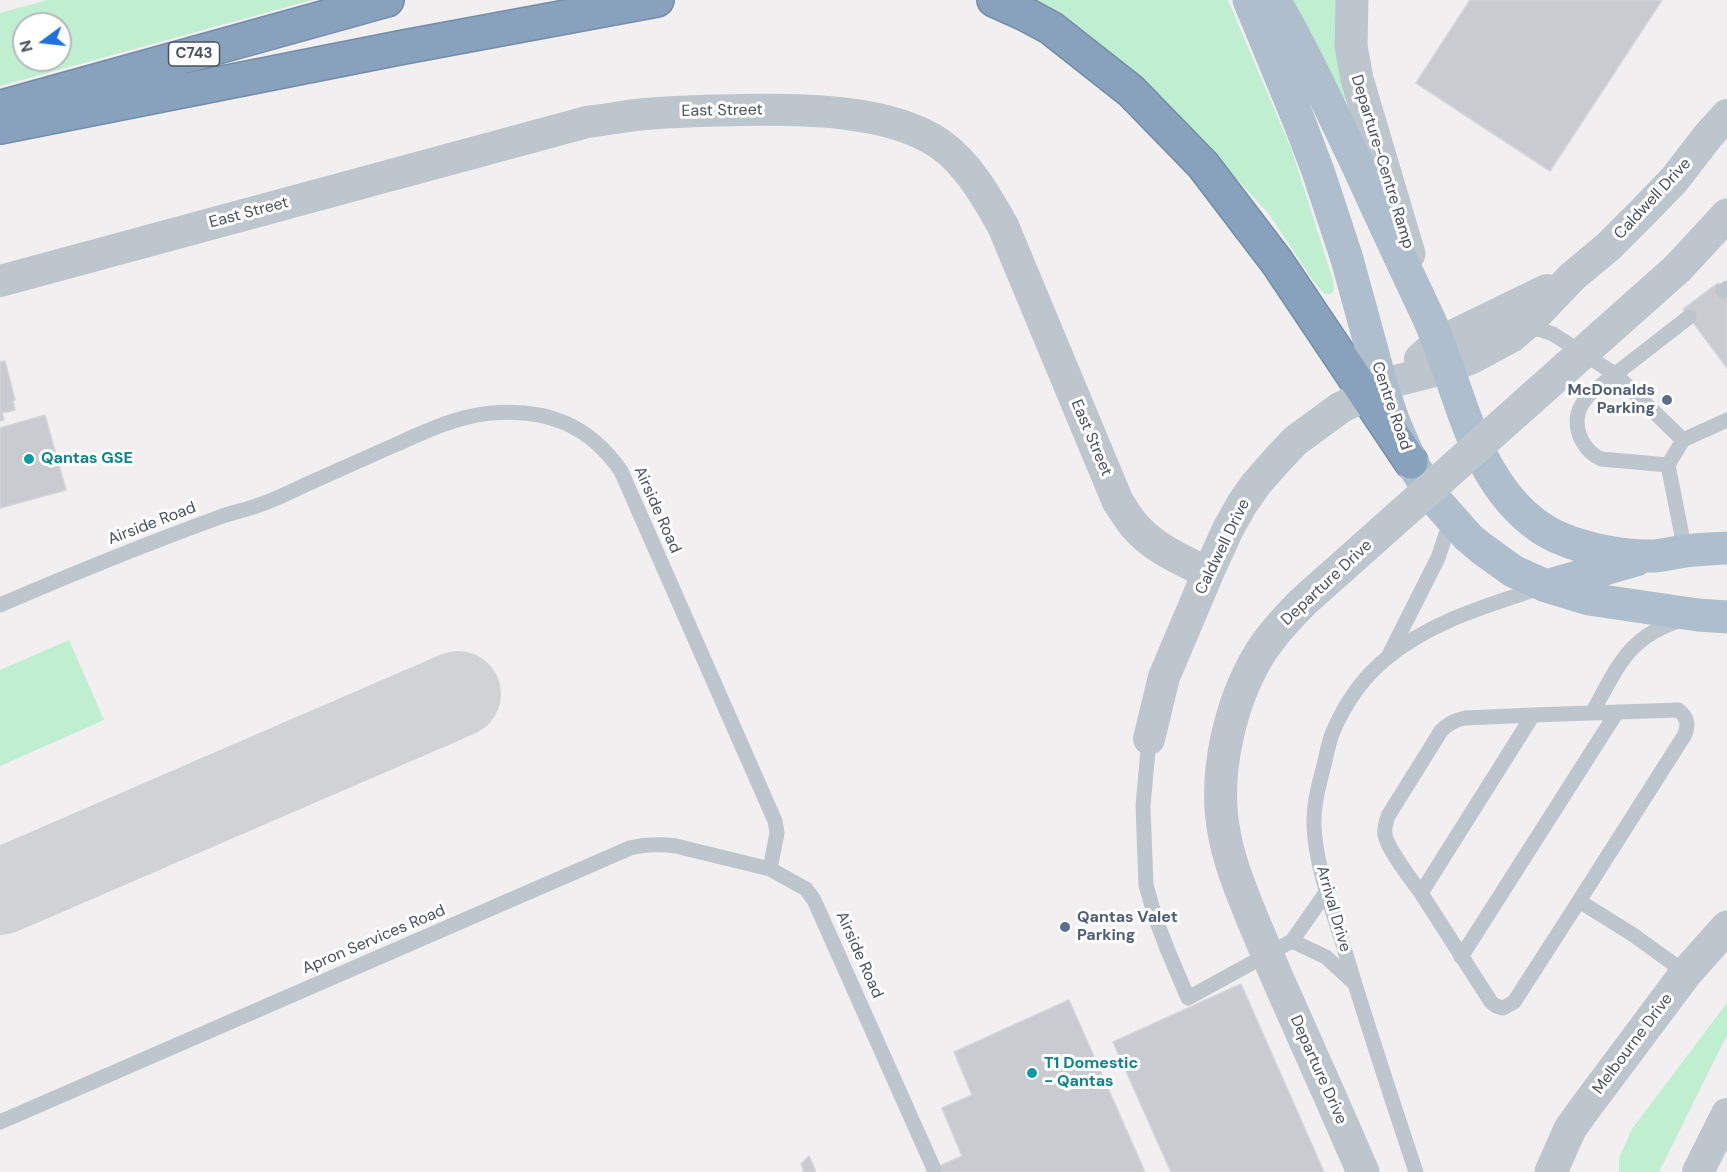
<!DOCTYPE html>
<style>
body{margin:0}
#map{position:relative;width:1727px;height:1172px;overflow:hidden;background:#f1efef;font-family:"DM Sans",sans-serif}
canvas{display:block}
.north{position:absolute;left:12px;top:12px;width:60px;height:60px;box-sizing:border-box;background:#fff;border:2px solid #b5babe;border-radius:50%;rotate:255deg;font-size:16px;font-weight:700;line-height:24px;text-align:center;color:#47525c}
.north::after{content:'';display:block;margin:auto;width:21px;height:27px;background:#1e71dc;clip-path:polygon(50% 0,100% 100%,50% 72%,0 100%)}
</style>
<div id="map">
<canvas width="1727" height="1172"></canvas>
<div class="north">N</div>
</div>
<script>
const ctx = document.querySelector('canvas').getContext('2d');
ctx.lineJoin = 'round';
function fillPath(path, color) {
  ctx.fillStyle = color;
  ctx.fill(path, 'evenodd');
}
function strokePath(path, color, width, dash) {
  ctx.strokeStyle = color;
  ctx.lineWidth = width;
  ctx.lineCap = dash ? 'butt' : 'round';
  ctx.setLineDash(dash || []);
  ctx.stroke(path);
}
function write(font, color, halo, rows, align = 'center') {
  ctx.font = font + ' "DM Sans",sans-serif';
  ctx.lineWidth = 6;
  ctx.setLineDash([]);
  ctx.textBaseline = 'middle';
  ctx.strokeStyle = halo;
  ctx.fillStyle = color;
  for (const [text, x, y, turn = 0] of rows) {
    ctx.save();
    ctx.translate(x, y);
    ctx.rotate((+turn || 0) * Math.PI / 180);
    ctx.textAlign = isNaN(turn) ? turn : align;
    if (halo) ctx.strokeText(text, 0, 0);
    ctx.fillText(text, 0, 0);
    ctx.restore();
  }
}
fillPath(new Path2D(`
 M 47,0 L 312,0 L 0,86 L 0,13 ZM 24,24 L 60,24 L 60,60 L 24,60 Z
 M 1032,0 L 1228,0 L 1292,151 L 1333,280 L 1334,290 L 1331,294 L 1325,294 L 1314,282 L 1269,214 L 1179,116 L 1124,65 Z
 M 1292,0 L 1338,0 L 1348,99 L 1341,100 Z
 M 69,640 L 104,720 L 0,766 L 0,670 Z
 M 1727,1003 L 1727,1035 L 1659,1172 L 1619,1172 L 1619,1158 L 1632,1129 Z`), '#bfeed1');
strokePath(new Path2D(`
 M 0,892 L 458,694`), '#d1d2d4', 86);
const building = new Path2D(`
 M 1470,0 L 1662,0 L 1550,171 L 1416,83 Z
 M 1718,283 L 1727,295 L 1727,368 L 1683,309 Z
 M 5,361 L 15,400 L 13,400 L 15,410 L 2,413 L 4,420 L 0,421 L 0,362 Z
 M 45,415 L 66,490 L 0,508 L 0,428 Z
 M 1241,984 L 1324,1172 L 1171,1172 L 1113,1042 Z
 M 1069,1000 L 1145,1172 L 926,1172 L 962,1156 L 942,1108 L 972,1095 L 954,1052 Z
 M 809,1156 L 816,1172 L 804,1172 L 801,1164 Z`);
fillPath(building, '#c9cbd1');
strokePath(building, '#d3d5da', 1.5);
const motorway = new Path2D(`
 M 994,0 L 1023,13 L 1051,28 L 1131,91 L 1203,165 L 1277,262 L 1411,462
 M 2,107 L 387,0
 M 0,127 L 404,47 L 657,0`);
strokePath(motorway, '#738da8', 36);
strokePath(new Path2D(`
 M 1723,291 L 1727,288
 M 1525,331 L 1538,329 L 1553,334 L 1615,374 L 1683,440
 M 1668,465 L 1601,459 C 1585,452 1574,432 1578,414 C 1580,405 1585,399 1591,393 L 1689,317
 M 1685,551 L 1668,465 L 1683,440 L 1727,420
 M 0,605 C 72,574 146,544 220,517 C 233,512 246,510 259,505 C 275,500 290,492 305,485 C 336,471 366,458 397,444 C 426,431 458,416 491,413 C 547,408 589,425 621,471 L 775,821 L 777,833 L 770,869 L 806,889 L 814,900 L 934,1169
 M 1389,655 L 1438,558 L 1451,519
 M 1592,713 C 1618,667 1627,637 1681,620
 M 1149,739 L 1143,806 L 1146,885 L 1155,917 L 1168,951 L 1188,998 L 1292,941 L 1327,891
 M 1421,893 C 1411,879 1388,850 1385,835 C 1384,828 1386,822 1388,816 L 1441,731 C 1448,723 1455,720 1465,718 L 1533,715
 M 1579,901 L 1684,736 C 1689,726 1688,717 1678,710 L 1533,715 L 1421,893 L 1491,1002 L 1496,1006 L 1503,1008 L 1514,1002 L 1579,901 L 1632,934 L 1686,973
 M 1292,941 L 1326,957 L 1353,982
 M 1461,957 L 1617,712
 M 0,1122 L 630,848 C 646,844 660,844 676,846 L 770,869
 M 1416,1172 C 1390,1094 1364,1016 1341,938 C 1330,902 1316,865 1314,827 C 1313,807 1318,788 1323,769 C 1326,758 1328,745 1332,734 C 1344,705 1363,677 1388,657 C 1432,621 1486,606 1540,588`), '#bdc6cd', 15);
strokePath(new Path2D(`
 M 0,281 L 587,122 C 603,120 620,117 636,115 C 671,111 706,111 741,110 C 801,109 889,109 940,144 C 969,165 986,196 1003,226 L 1118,502 C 1123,509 1128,518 1134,525 C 1153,548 1182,560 1208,573
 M 1420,359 L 1438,343 L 1547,290
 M 1149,739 L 1164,677 L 1208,573 L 1228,529 L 1242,504 L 1256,484 L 1279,458 L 1295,441 L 1340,408 L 1391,382 L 1447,368 L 1472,358 L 1511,337 L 1531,320 L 1572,277 L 1609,246 L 1641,214 L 1674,180 L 1708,136 L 1727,115
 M 1698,1172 L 1727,1114`), '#bdc6cd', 32);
strokePath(new Path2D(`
 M 1352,0 L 1351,46 L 1357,79 L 1409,254
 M 1678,268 L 1727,215
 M 1551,1172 L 1570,1129 L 1585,1108 L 1686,973 L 1727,927`), '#bdc6cd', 33);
strokePath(new Path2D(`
 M 1249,0 L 1299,121 L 1318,171 L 1347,259 L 1382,387 L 1393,420 L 1411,462 L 1437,502 L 1468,537 L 1481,548 L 1513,571 L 1546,586 L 1589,599 L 1609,602 L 1698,615 L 1727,617
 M 1274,0 C 1305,53 1331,110 1358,166 C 1381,217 1405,268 1429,319 C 1461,390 1472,481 1541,528 C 1569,547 1621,557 1655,556 C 1665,555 1676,552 1686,551 C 1700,549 1713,549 1727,548
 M 1546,586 L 1636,560`), '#afbecd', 33);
strokePath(motorway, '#88a1bc', 33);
strokePath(new Path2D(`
 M 1363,1172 C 1337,1112 1311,1053 1284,993 C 1273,969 1263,943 1252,918 C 1241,890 1229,862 1224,832 C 1213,775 1230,702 1260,653 C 1272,634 1288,617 1304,601 L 1678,268`), '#bdc6cd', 33);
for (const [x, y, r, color] of [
 [1667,400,6,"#5c6f8a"],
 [29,459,6,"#0f9aa8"],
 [1065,927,6,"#5c6f8a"],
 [1032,1073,6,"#0f9aa8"]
]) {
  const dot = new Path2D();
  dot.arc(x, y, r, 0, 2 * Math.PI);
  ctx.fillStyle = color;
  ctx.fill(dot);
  strokePath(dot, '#fff', 2);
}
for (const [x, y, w] of [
 [194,54,51]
]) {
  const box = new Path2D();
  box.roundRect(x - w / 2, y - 12, w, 24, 4.5);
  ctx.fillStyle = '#fff';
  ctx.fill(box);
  strokePath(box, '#47525c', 1.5);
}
write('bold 15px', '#47525c', null, [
 ["C743",194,54]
]);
write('16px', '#47525c', '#fff', [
 ["East Street",722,111,-1],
 ["Departure-Centre Ramp",1382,162,73],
 ["Caldwell Drive",1653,199,-47],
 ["East Street",249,213,-15],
 ["Centre Road",1391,406,71],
 ["East Street",1091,438,67],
 ["Airside Road",657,510,66],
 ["Airside Road",152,524,-21],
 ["Caldwell Drive",1223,547,-64],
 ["Departure Drive",1327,583,-43],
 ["Arrival Drive",1333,909,74],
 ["Apron Services Road",374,940,-23],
 ["Airside Road",859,955,66],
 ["Melbourne Drive",1633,1044,-53],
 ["Departure Drive",1318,1070,66]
]);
write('bold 16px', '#4e5e75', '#fff', [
 ["McDonalds",1655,391],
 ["Parking",1655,409],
 ["Qantas Valet",1077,918,"left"],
 ["Parking",1077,936,"left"]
], 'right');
write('bold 16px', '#0d838f', '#fff', [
 ["Qantas GSE",41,459],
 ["T1 Domestic",1044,1064],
 ["- Qantas",1044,1082]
], 'left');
</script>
